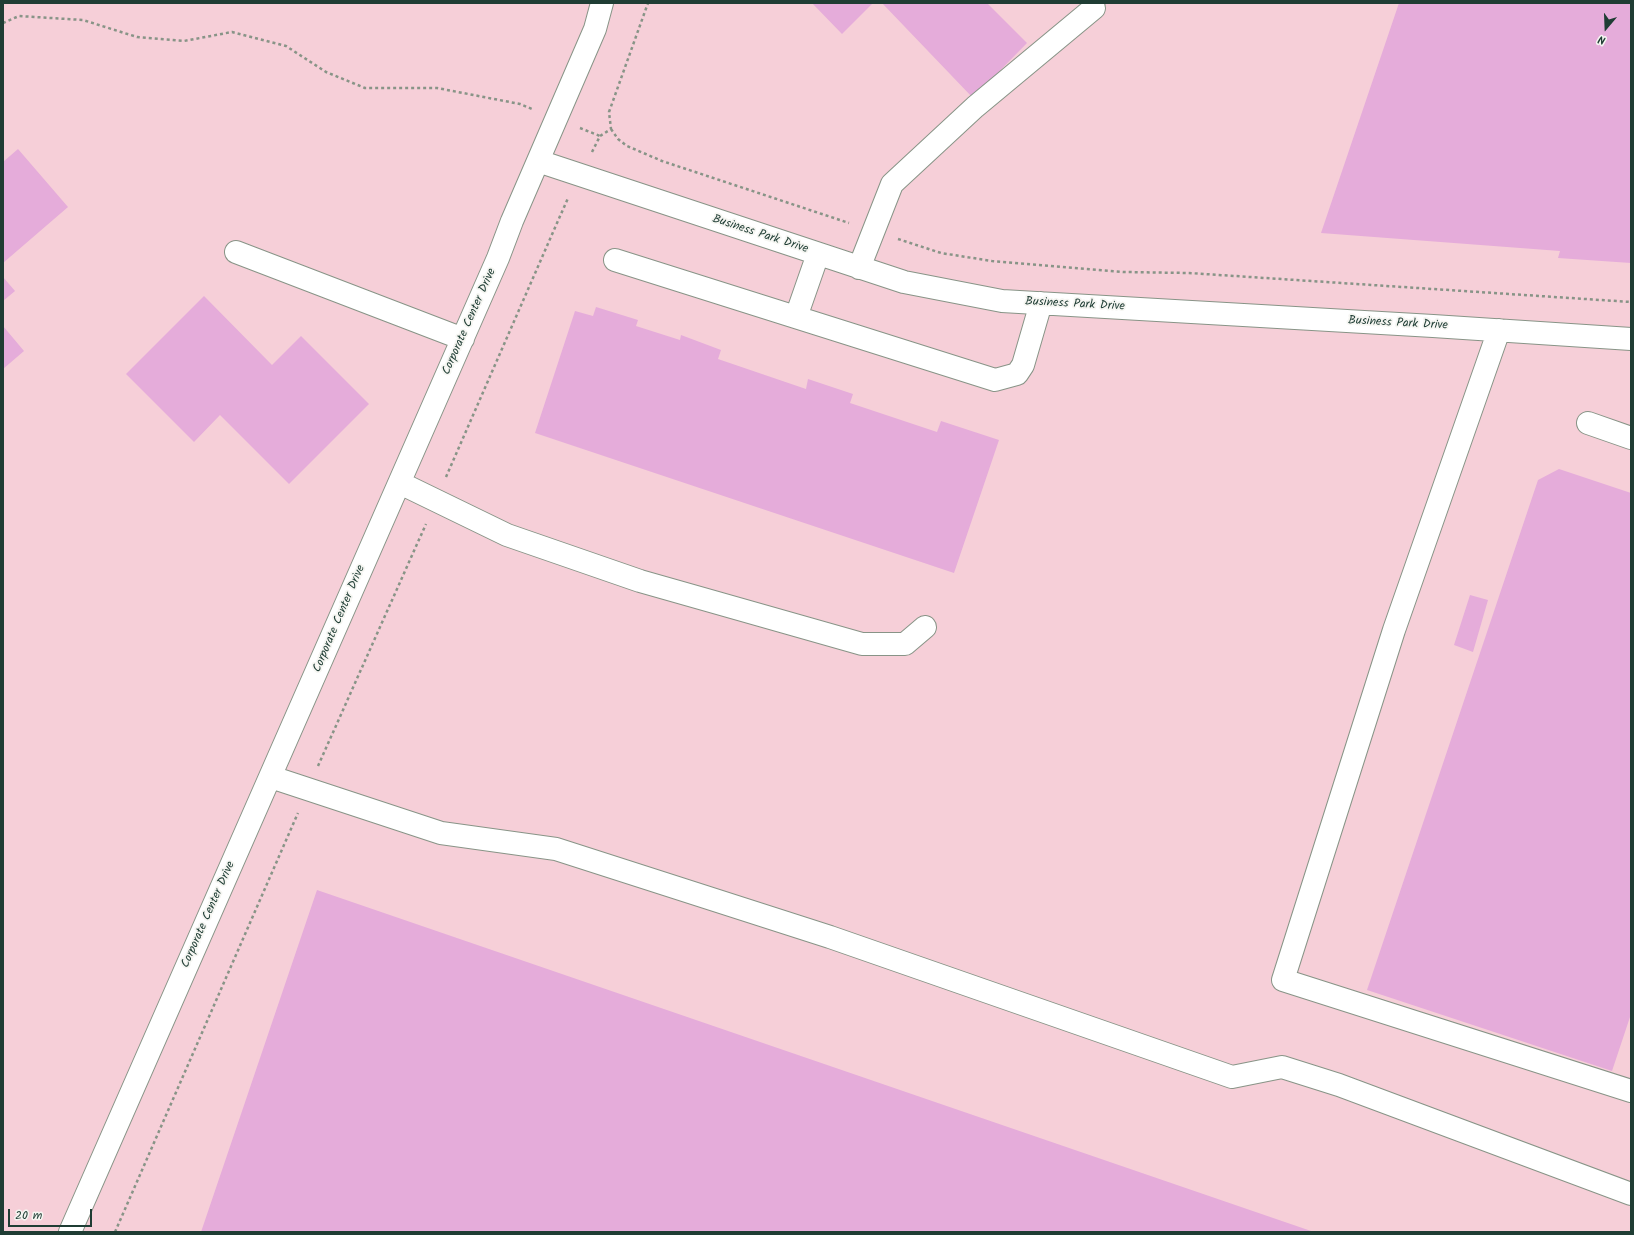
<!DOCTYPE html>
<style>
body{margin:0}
#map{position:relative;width:1634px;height:1235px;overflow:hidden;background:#f2ecda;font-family:Kalam,sans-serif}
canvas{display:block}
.frame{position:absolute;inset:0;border:4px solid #1f3d34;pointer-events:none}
.north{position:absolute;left:1586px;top:8px;width:40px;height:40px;-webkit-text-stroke:3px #f6f6f2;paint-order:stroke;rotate:199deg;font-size:11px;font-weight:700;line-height:16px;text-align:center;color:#1f3d34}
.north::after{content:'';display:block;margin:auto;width:14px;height:18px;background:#1f3d34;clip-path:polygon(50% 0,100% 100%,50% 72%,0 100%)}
.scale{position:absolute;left:8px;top:1209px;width:84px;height:18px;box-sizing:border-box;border:2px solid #1f3d34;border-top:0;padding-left:5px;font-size:12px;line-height:14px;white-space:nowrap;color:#1f3d34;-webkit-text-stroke:3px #f6f6f2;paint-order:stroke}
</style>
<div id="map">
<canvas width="1634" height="1235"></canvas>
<div class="frame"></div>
<div class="north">N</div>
<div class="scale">20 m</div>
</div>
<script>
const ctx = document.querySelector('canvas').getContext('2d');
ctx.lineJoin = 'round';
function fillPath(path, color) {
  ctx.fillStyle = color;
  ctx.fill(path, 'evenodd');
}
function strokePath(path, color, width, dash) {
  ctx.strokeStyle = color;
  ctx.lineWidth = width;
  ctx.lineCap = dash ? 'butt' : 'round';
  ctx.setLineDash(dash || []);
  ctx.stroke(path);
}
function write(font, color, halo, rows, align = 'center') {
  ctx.font = font + ' Kalam,sans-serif';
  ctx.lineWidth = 3.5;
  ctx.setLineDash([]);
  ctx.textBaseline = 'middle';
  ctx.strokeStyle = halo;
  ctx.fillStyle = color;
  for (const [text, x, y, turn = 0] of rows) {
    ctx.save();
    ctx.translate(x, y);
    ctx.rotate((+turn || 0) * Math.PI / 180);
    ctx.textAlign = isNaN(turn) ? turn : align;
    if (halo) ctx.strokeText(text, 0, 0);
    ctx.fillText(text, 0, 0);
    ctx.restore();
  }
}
fillPath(new Path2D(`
 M 3,3 L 1631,3 L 1631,1232 L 3,1232 Z`), '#f6cfd8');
fillPath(new Path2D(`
 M 812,3 L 873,3 L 842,34 Z
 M 882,3 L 987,3 L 1027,43 L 973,98 Z
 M 1399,3 L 1631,3 L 1631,263 L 1558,258 L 1560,251 L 1321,233 Z
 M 18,149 L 68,207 L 3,263 L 3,162 Z
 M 3,277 L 15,291 L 3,301 Z
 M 204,296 L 272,365 L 301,336 L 369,404 L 289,484 L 220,415 L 194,442 L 126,374 Z
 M 596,307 L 638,320 L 636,326 L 680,340 L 681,335 L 721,350 L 718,359 L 806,389 L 808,379 L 853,394 L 850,403 L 937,432 L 941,421 L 999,440 L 954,573 L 535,433 L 575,311 L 593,316 Z
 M 3,326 L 24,351 L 3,369 Z
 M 1559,469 L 1631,493 L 1631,1014 L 1612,1071 L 1367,990 L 1538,480 Z
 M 1470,595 L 1488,600 L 1473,652 L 1454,645 Z
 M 317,890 L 1314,1232 L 201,1232 Z`), '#e5acda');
const minor = new Path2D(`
 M 538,161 L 904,282 L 1002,301 L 1433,326 L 1631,339
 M 236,252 L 463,339
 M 615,260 L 995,380 L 1017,374 L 1023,365 L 1041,303
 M 859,268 L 892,184 L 975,107 L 1094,8
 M 796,317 L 818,254
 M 1499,330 L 1394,630 L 1283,980 L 1631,1091
 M 1588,423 L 1631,438
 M 400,483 L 507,535 L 640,581 L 862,644 L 905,644 L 925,627
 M 271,777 L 441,833 L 556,849 L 830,937 L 1232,1077 L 1282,1067 L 1339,1085 L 1631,1194
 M 70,1232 L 498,258 L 512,221 L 595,29 L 602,3`);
strokePath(minor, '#889487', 24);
strokePath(new Path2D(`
 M 3,23 L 19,16 L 83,20 L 137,37 L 184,41 L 232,32 L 286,46 L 326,72 L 365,88 L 437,88 L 520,104 L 532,109
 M 580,128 L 600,136
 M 611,129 L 618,139 L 627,146 L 662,161 L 849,223
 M 592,152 L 600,136 L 611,129 L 609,112 L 648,3
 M 898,239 L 941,253 L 992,261 L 1124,272 L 1189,273 L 1631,302
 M 446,477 L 568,198
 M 318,766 L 426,524
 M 115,1232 L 298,813`), '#889487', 2.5, [3, 3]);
strokePath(minor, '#fff', 22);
write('12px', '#1f3d34', '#f6f6f2', [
 ["Business Park Drive",760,235,18],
 ["Business Park Drive",1075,305,3],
 ["Corporate Center Drive",470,322,-66],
 ["Business Park Drive",1398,324,3],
 ["Corporate Center Drive",340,619,-67],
 ["Corporate Center Drive",209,915,-66]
]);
</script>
